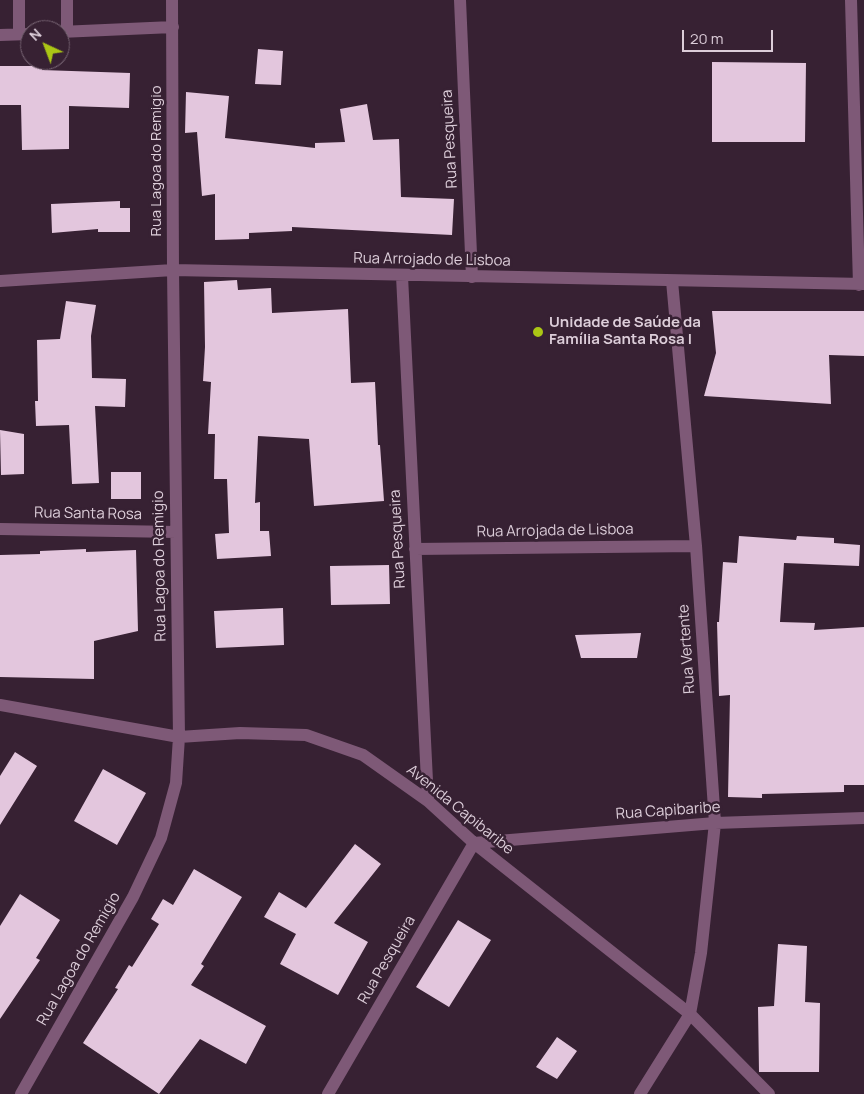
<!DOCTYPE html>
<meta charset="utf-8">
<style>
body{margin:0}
#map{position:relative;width:864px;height:1094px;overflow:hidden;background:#372133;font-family:Manrope,sans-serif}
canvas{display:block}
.north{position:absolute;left:20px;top:20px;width:50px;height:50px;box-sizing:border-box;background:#372133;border:1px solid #796675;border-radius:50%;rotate:317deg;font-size:14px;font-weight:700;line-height:20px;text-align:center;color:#dccdd9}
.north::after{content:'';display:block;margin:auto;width:18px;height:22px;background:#abc615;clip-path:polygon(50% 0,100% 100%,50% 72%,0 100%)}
.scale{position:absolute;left:682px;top:30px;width:91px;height:22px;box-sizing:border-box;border:2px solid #dccdd9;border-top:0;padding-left:6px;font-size:15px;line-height:18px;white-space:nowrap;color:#dccdd9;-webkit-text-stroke:4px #372133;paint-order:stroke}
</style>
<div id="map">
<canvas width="864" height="1094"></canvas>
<div class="north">N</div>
<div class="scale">20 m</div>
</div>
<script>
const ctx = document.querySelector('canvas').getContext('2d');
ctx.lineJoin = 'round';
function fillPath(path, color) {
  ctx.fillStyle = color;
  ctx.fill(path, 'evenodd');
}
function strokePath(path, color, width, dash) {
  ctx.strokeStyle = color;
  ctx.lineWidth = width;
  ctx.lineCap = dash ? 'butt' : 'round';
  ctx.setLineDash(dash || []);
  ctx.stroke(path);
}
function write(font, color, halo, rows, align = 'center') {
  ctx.font = font + ' Manrope,sans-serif';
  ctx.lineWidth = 5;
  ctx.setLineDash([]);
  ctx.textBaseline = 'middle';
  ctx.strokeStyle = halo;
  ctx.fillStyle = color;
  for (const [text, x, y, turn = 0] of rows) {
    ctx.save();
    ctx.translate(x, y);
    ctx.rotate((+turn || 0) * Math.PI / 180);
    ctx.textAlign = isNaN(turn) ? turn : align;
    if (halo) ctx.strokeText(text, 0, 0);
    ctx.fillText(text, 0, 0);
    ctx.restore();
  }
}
fillPath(new Path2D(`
 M 258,49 L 283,51 L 281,85 L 255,84 Z
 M 712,62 L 806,63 L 805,142 L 712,142 Z
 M 0,66 L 42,66 L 42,70 L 130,73 L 129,108 L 69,106 L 69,149 L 22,150 L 21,105 L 0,105 Z
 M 186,92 L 229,96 L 225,138 L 315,148 L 315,143 L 345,142 L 340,109 L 367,104 L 373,140 L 399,139 L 401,197 L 454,199 L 452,235 L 292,227 L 292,231 L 249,233 L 249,239 L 215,240 L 215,194 L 202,196 L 197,132 L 185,133 Z
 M 120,201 L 120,208 L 130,208 L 130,232 L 98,232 L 98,229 L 52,233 L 51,204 Z
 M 237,280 L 238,290 L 271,288 L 272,313 L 348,309 L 351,383 L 375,382 L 378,445 L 380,445 L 384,501 L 314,506 L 309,439 L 258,436 L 255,503 L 260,502 L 260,531 L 269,531 L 271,556 L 217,559 L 215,534 L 229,533 L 227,479 L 214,479 L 215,434 L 208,434 L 211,382 L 203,381 L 205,347 L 204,282 Z
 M 66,301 L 96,305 L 91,336 L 92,378 L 126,379 L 125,407 L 95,406 L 99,483 L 72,484 L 69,425 L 36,426 L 35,401 L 38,401 L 37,340 L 60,339 Z
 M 712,311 L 864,311 L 864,356 L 829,355 L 831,404 L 704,396 L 716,353 Z
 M 0,430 L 24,434 L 24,474 L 1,475 Z
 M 111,472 L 141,472 L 141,499 L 111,499 Z
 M 739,536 L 796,540 L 797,536 L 834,538 L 834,543 L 860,545 L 859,566 L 784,563 L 780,622 L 815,623 L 814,630 L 864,627 L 864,785 L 844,785 L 844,792 L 762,794 L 762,798 L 728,797 L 730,695 L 719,696 L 717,622 L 719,622 L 723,562 L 737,563 Z
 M 86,549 L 86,552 L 136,550 L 138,631 L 94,641 L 94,679 L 0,677 L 0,555 L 40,554 L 40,551 Z
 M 389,565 L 390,604 L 331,605 L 330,566 Z
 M 283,608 L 284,645 L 216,648 L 214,611 Z
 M 641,633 L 637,658 L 581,658 L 575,635 Z
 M 15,752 L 37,766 L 0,825 L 0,776 Z
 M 103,769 L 146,793 L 117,845 L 74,821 Z
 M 355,844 L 381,864 L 334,923 L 368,942 L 338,995 L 280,964 L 296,934 L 264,917 L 279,892 L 306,908 Z
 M 194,869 L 242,897 L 201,964 L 204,966 L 191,985 L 266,1026 L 246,1064 L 200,1039 L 159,1094 L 83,1043 L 118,989 L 115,988 L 129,965 L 132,967 L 159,924 L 151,919 L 163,899 L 173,905 Z
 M 20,894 L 60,920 L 36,958 L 40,960 L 0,1019 L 0,926 Z
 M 458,920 L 491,940 L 449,1007 L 416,987 Z
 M 778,944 L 807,946 L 805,1002 L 820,1003 L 819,1072 L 759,1072 L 758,1007 L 774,1006 Z
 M 557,1037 L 577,1051 L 557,1079 L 536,1067 Z`), '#e3c6dd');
strokePath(new Path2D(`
 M 67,0 L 67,32
 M 460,0 L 472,277
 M 851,0 L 859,285
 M 60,32 L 173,27
 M 19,34 L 19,0
 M 0,35 L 30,34
 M 402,276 L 428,801
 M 0,281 L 173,270 L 864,284
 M 0,529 L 176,532
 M 415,549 L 696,546
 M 0,705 L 179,737 L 240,733 L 306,735 L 363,755 L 428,801 L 474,843 L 690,1014 L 769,1094
 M 21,1094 L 133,897 L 161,838 L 176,783 L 179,737 L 173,270 L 172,0
 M 328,1094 L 474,843 L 715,823 L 864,818
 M 640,1094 L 690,1014 L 701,953 L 715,823 L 696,546 L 672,281`), '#7e5977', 12);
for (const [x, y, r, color] of [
 [538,332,6,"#abc615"]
]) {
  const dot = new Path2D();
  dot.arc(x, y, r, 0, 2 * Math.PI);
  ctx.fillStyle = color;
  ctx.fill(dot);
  strokePath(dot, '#372133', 2);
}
write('15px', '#dccdd9', '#372133', [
 ["Rua Pesqueira",450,139,-93],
 ["Rua Lagoa do Remigio",157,161,-90],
 ["Rua Arrojado de Lisboa",432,260,1],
 ["Rua Santa Rosa",88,514,1],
 ["Rua Arrojada de Lisboa",555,531,-1],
 ["Rua Pesqueira",398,539,-93],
 ["Rua Lagoa do Remigio",160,566,-91],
 ["Rua Vertente",687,649,-94],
 ["Avenida Capibaribe",460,810,39],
 ["Rua Capibaribe",668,811,-4],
 ["Rua Lagoa do Remigio",79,959,-60],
 ["Rua Pesqueira",387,960,-60]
]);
write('bold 15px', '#dccdd9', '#372133', [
 ["Unidade de Saúde da",549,323],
 ["Família Santa Rosa I",549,340]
], 'left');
</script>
